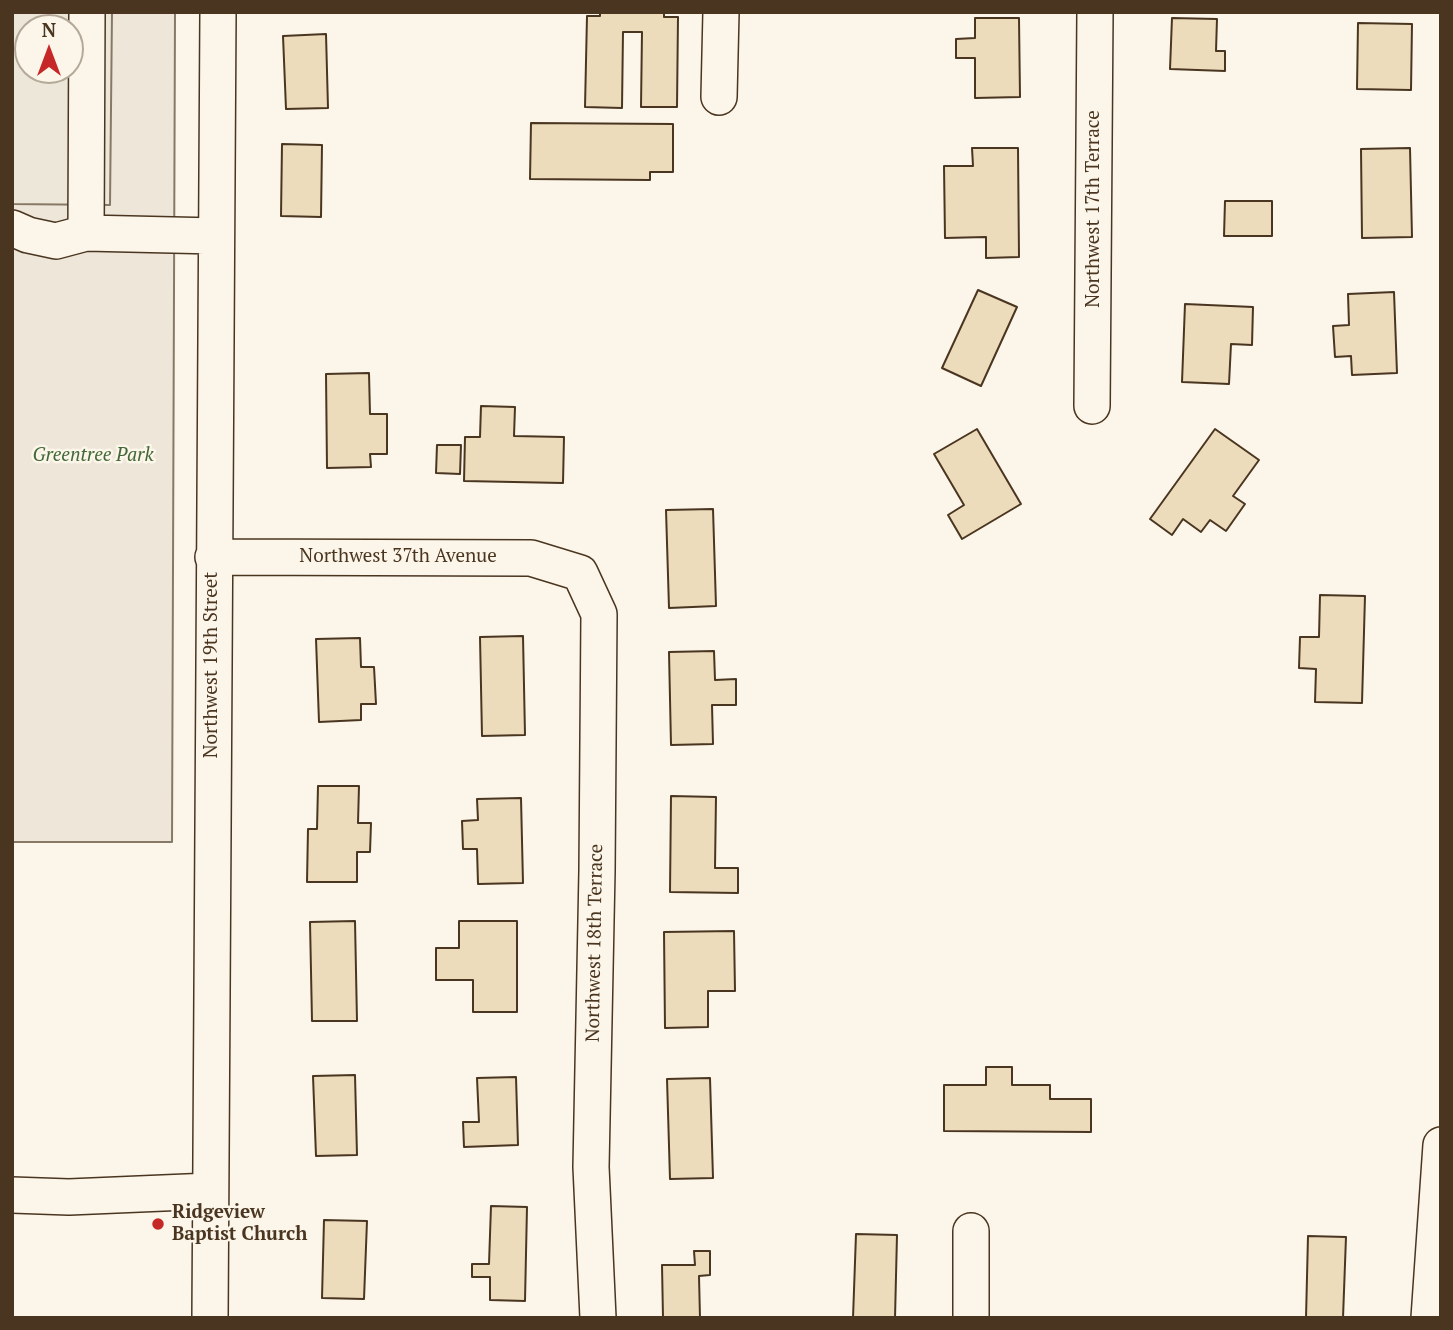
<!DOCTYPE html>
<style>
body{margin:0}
#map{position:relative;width:1453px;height:1330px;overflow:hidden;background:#fbf6e9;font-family:"PT Serif",serif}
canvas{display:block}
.frame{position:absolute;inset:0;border:14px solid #4a3520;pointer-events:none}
.north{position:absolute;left:14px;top:14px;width:70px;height:70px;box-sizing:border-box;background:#fbf6e9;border:2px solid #b4a999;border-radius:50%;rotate:0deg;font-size:19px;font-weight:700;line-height:28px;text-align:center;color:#4a3520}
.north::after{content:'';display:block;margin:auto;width:24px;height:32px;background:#c62828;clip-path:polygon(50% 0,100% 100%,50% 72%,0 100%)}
</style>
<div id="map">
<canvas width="1453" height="1330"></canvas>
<div class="frame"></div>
<div class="north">N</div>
</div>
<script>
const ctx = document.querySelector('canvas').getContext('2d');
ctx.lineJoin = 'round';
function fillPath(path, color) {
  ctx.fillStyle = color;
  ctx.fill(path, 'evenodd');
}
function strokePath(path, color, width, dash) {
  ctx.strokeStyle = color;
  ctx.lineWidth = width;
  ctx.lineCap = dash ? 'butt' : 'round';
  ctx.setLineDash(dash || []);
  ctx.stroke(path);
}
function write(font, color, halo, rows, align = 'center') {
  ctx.font = font + ' "PT Serif",serif';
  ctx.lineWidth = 5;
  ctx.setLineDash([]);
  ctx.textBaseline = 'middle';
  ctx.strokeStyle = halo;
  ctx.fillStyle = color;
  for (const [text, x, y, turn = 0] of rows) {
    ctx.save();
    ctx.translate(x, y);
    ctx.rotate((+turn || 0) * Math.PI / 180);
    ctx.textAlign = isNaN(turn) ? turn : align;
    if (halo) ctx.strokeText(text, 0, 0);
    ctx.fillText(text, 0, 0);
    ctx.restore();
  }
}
const green = new Path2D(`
 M 12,12 L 175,12 L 172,842 L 12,842 ZM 28,28 L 70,28 L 70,70 L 28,70 Z`);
fillPath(green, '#ede6d9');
strokePath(green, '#887966', 2);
const parking = new Path2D(`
 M 12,12 L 112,12 L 110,205 L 12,204 ZM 28,28 L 70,28 L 70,70 L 28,70 Z`);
fillPath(parking, '#ede7d9');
strokePath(parking, '#887966', 2);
const building = new Path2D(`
 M 600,12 L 664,12 L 664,17 L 678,17 L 677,107 L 641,107 L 642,32 L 623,32 L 622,108 L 585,107 L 587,16 L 600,16 Z
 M 975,18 L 1019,18 L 1020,97 L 975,98 L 975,58 L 956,58 L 956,39 L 975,38 Z
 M 1172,18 L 1217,19 L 1216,51 L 1225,51 L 1225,71 L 1170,69 Z
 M 1358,23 L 1412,24 L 1411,90 L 1357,89 Z
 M 326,34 L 328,108 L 286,109 L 283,36 Z
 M 531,123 L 673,124 L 673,172 L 650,172 L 650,180 L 530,179 Z
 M 282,144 L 322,145 L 321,217 L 281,216 Z
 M 972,148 L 1018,148 L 1019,257 L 986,258 L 986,237 L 945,238 L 944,166 L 973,166 Z
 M 1410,148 L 1412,237 L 1362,238 L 1361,149 Z
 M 1225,201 L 1272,201 L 1272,236 L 1224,236 Z
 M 978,290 L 1017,307 L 981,386 L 942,368 Z
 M 1394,292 L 1397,373 L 1352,375 L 1351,356 L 1335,357 L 1333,326 L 1349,325 L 1348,294 Z
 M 1185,304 L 1253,307 L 1252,345 L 1231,344 L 1229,384 L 1182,382 Z
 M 369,373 L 370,414 L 387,414 L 387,454 L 370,454 L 371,467 L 327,468 L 326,374 Z
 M 481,406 L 515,407 L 514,436 L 564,437 L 563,483 L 464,481 L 465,437 L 480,437 Z
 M 977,429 L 1021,504 L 962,539 L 948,515 L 964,505 L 934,454 Z
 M 1215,429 L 1259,460 L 1233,496 L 1245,504 L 1226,531 L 1210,520 L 1201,532 L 1183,519 L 1172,535 L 1150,519 Z
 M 437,445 L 461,445 L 460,474 L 436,473 Z
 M 713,509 L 716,606 L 669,608 L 666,510 Z
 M 1320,595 L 1365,596 L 1362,703 L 1315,702 L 1316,669 L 1299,668 L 1300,637 L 1319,637 Z
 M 523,636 L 525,735 L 482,736 L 480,637 Z
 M 360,638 L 361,667 L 374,667 L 376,704 L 361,704 L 361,720 L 319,722 L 316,639 Z
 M 714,651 L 715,680 L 736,679 L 736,705 L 712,705 L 713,744 L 671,745 L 669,652 Z
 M 318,786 L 359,786 L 358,823 L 371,823 L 370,852 L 357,852 L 357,882 L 307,882 L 308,829 L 317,829 Z
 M 671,796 L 716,797 L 715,868 L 738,868 L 738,893 L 670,892 Z
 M 521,798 L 523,883 L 478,884 L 477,849 L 463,849 L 462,821 L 478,820 L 477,799 Z
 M 355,921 L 357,1021 L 312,1021 L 310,922 Z
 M 459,921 L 517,921 L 517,1012 L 473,1012 L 473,980 L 436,980 L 436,948 L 459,948 Z
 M 734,931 L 735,991 L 708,991 L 708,1027 L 665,1028 L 664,932 Z
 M 986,1067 L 1012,1067 L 1012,1085 L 1050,1085 L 1050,1099 L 1091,1099 L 1091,1132 L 944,1131 L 944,1085 L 986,1085 Z
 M 355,1075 L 357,1155 L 316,1156 L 313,1076 Z
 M 516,1077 L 518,1145 L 464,1147 L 463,1122 L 479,1122 L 477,1078 Z
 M 710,1078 L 713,1178 L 670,1179 L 667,1079 Z
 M 491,1206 L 527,1207 L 525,1301 L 490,1300 L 490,1277 L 472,1277 L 472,1264 L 489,1264 Z
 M 324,1220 L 367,1221 L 364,1299 L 322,1298 Z
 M 856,1234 L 897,1235 L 895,1318 L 853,1318 Z
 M 1308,1236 L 1346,1237 L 1343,1318 L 1306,1318 Z
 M 694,1251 L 710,1251 L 710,1275 L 699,1276 L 700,1318 L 663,1318 L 662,1265 L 695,1265 Z`);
fillPath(building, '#ecdcbc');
strokePath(building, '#4a3520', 2);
const minor = new Path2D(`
 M 719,97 L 721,12
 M 12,228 L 28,235 L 56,241 L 86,233 L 216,236
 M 86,233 L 87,12
 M 1092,406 L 1095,12
 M 213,557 L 531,558 L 580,573 L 599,614 L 597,871 L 591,1167 L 598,1318
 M 12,1195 L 69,1197 L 210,1191
 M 210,1318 L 218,12
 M 971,1318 L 971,1231
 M 1429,1318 L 1441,1145`);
strokePath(minor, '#4a3520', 38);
strokePath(minor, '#fbf6e9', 35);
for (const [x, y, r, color] of [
 [158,1224,7,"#c62828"]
]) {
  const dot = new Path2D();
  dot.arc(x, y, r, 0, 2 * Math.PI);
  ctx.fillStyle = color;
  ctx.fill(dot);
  strokePath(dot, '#fbf6e9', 2.5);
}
write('19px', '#4a3520', '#fbf6e9', [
 ["Northwest 17th Terrace",1094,209,-90],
 ["Northwest 37th Avenue",398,557],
 ["Northwest 19th Street",212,665,-90],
 ["Northwest 18th Terrace",595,943,-89]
]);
write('italic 19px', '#436837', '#fbf6e9', [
 ["Greentree Park",93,456]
]);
write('bold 19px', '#4a3520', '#fbf6e9', [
 ["Ridgeview",172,1213],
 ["Baptist Church",172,1235]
], 'left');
</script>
